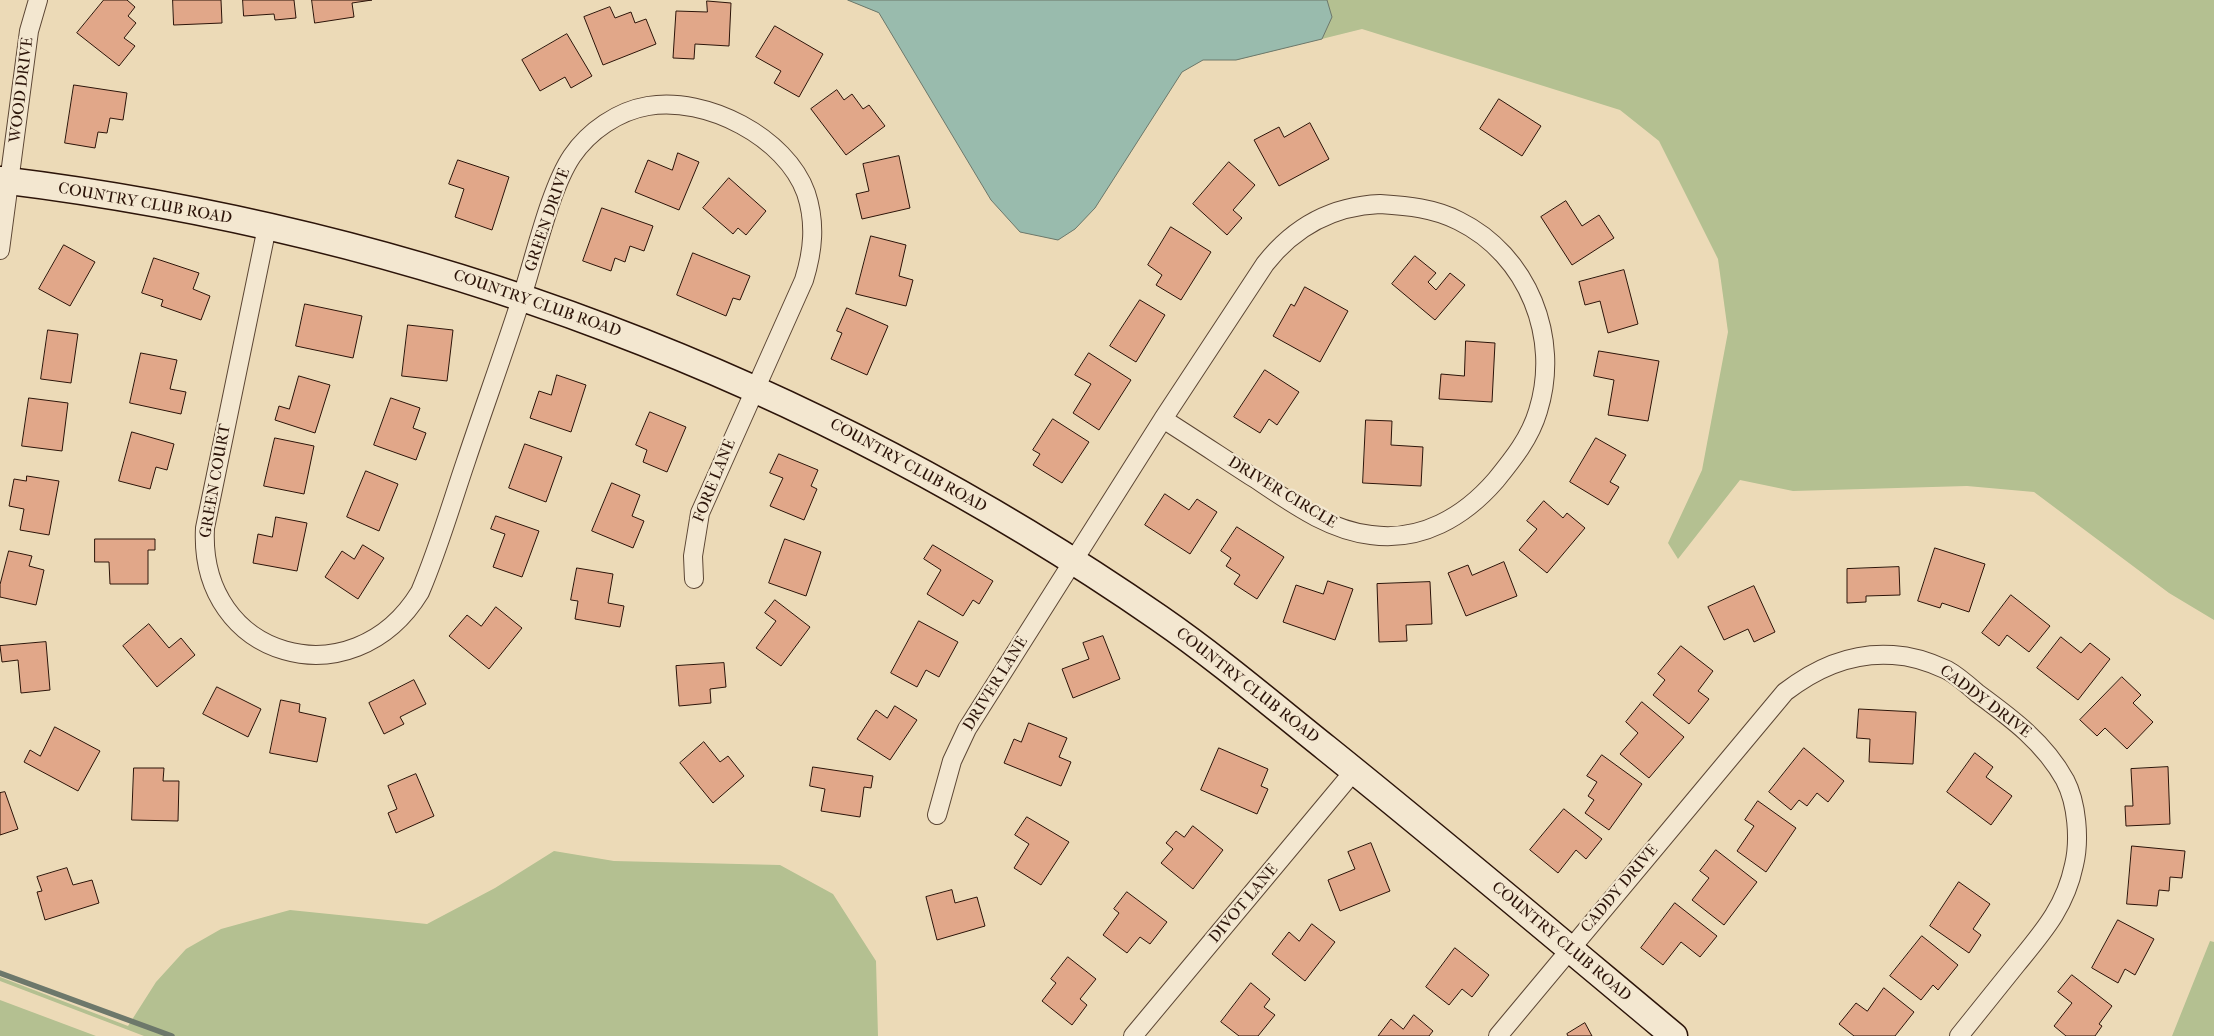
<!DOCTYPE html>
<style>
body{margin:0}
canvas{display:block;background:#ecdab7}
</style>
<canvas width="2214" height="1036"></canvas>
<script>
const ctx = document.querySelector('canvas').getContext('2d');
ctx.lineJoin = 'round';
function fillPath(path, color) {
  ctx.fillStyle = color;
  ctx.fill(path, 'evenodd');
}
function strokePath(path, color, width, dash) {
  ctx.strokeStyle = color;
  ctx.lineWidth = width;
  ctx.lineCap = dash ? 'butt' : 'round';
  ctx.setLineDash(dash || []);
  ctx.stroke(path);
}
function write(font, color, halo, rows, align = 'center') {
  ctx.font = font + ' "IM FELL French Canon",serif';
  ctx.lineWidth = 4.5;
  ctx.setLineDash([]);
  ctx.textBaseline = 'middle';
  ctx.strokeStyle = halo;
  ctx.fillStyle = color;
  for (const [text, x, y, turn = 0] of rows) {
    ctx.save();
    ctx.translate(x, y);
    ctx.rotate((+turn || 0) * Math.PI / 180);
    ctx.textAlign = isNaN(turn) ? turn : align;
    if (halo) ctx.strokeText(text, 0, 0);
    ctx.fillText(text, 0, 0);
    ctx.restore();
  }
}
fillPath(new Path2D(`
 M 848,0 L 2214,0 L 2214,620 L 2169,593 L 2034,492 L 1967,486 L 1793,491 L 1740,480 L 1678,559 L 1668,543 L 1702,470 L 1728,332 L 1718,259 L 1659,141 L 1620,110 L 1362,29 L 1237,60 L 1203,60 L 1182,72 L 1095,208 L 1075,229 L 1058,240 L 1020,232 L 992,200 L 879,13 Z
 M 554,851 L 614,861 L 780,865 L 833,894 L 876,961 L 878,1036 L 144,1036 L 0,981 L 0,977 L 128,1026 L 156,982 L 186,949 L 221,929 L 290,910 L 427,924 L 495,888 Z
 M 2210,941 L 2214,942 L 2214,1036 L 2172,1036 Z
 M 0,1000 L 96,1036 L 0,1036 Z`), '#b4c091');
const water = new Path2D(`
 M 848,0 L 1327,0 L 1332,17 L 1322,39 L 1236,60 L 1203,60 L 1182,72 L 1095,208 L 1075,229 L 1058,240 L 1020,232 L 991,200 L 879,13 Z`);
fillPath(water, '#99bbad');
strokePath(water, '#6d786b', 1);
strokePath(new Path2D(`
 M 0,973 L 172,1036`), '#6d786b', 5.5);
const building = new Path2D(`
 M 104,0 L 127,0 L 135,7 L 128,16 L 136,23 L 124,38 L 135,46 L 119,66 L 77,33 Z
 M 173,0 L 221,0 L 222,23 L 174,25 Z
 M 243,0 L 294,0 L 296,18 L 275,20 L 274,14 L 244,16 Z
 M 312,0 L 372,0 L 352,3 L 354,17 L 315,23 Z
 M 707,1 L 731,3 L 729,46 L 695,44 L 694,59 L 673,58 L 676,11 L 707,12 Z
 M 610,7 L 615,18 L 631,12 L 635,23 L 646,19 L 656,44 L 603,65 L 584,17 Z
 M 775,26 L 823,54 L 799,97 L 774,83 L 781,71 L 756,57 Z
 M 567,34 L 592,76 L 571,88 L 565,77 L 540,91 L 522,60 Z
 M 74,85 L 127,93 L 123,120 L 110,118 L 107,133 L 98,132 L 95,148 L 65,143 Z
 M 837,90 L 844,100 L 852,94 L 863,109 L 869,105 L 885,126 L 846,155 L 811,109 Z
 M 1499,99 L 1541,126 L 1522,156 L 1480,129 Z
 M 1310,123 L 1329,159 L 1279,186 L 1254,140 L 1279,127 L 1284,137 Z
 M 678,153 L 699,162 L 679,210 L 635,192 L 648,160 L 672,170 Z
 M 899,156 L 910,208 L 862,219 L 856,194 L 869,191 L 863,164 Z
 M 458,160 L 509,177 L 492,230 L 455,217 L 464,189 L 449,184 Z
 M 1229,162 L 1255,185 L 1233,210 L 1242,218 L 1227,235 L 1193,204 Z
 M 729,178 L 766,211 L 746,235 L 738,228 L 733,234 L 703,208 Z
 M 1566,201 L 1582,226 L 1599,215 L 1614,238 L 1572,265 L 1541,217 Z
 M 602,208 L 653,226 L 644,251 L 630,246 L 625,262 L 615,258 L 611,271 L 583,261 Z
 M 1171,227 L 1211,252 L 1181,300 L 1156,285 L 1162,275 L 1148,265 Z
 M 871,236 L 906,245 L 899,276 L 913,280 L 906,306 L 856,294 Z
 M 64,245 L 95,262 L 70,306 L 39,289 Z
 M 693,253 L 750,276 L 740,300 L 733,298 L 726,316 L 677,295 Z
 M 1415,256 L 1436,273 L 1428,282 L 1436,290 L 1450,273 L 1465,285 L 1435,320 L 1392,284 Z
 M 154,258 L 199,273 L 193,289 L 210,296 L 201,320 L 161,306 L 163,300 L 142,293 Z
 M 1624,270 L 1638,324 L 1608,333 L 1600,301 L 1585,305 L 1579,282 Z
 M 1305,287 L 1348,311 L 1320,362 L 1273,336 L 1291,304 L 1294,306 Z
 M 1140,300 L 1165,315 L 1136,362 L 1110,346 Z
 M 305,304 L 362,316 L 353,358 L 296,346 Z
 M 847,308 L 888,326 L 867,375 L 831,359 L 842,333 L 837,331 Z
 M 408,325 L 453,330 L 447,381 L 402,376 Z
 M 48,330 L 78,334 L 71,383 L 41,379 Z
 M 1466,341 L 1495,343 L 1492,402 L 1439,399 L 1441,374 L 1464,376 Z
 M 1599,351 L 1659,361 L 1648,421 L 1608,415 L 1614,380 L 1594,376 Z
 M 141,353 L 177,360 L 170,389 L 186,392 L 181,414 L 130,403 Z
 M 1089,353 L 1131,380 L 1099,430 L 1073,413 L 1091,384 L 1075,375 Z
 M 1265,370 L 1299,392 L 1277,425 L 1269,419 L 1260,433 L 1234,417 Z
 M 557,375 L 586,385 L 571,432 L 530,418 L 539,391 L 551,395 Z
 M 299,376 L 330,385 L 315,433 L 275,420 L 279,406 L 289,409 Z
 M 29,398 L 68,403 L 62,451 L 22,446 Z
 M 391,398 L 420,408 L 413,428 L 426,433 L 416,460 L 374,445 Z
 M 650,412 L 686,427 L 667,472 L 643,462 L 647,450 L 636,445 Z
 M 1053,419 L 1089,442 L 1062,483 L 1033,465 L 1040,454 L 1033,450 Z
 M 1366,420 L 1392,421 L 1391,445 L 1423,447 L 1421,486 L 1363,483 Z
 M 132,432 L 174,444 L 167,470 L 156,467 L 150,489 L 119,481 Z
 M 275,438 L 314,446 L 304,494 L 264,486 Z
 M 1596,438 L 1626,455 L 1610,482 L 1619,487 L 1608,505 L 1570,482 Z
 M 525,444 L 562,457 L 546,502 L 509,488 Z
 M 779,454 L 818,470 L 811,486 L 817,489 L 804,520 L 770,506 L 783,478 L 770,473 Z
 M 366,471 L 398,484 L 379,531 L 347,517 Z
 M 27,476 L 59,481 L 49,535 L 20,530 L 24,509 L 9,506 L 14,479 L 26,481 Z
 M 612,483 L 640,495 L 632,516 L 644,521 L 633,548 L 592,531 Z
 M 1165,494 L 1189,510 L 1197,499 L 1217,512 L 1190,554 L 1145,525 Z
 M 1544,501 L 1563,518 L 1567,513 L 1585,528 L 1547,573 L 1519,550 L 1537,529 L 1527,521 Z
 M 496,516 L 539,531 L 522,577 L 493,567 L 505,534 L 491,529 Z
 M 276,517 L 307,523 L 297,571 L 253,563 L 258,534 L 272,537 Z
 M 1237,527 L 1284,557 L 1257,599 L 1234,584 L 1240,575 L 1226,566 L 1231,558 L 1221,551 Z
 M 95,539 L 155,539 L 155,550 L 148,550 L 148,584 L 110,584 L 109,562 L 95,562 Z
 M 785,539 L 821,552 L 806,596 L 769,583 Z
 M 363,545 L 384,558 L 358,599 L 325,577 L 342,551 L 354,559 Z
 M 933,545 L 993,581 L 979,604 L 973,600 L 963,616 L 927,594 L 941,570 L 924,559 Z
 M 1935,548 L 1985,564 L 1969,612 L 1942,603 L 1940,608 L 1918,601 Z
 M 9,551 L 32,556 L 29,566 L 44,570 L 36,605 L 0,597 L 0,585 Z
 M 1504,562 L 1517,596 L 1466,616 L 1448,573 L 1468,565 L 1472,575 Z
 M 1899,567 L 1900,595 L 1866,596 L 1866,602 L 1847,603 L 1847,569 Z
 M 577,568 L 613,574 L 608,603 L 624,606 L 620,627 L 575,619 L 578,601 L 571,600 Z
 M 1328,581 L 1353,589 L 1335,640 L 1283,622 L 1296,585 L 1323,594 Z
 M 1430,582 L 1432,624 L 1406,625 L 1407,641 L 1379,642 L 1377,584 Z
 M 1754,586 L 1775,632 L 1754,642 L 1748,629 L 1724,640 L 1708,607 Z
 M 2011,595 L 2050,626 L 2029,652 L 2007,635 L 1999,646 L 1982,633 Z
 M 775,600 L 810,627 L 781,666 L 756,648 L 776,621 L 765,613 Z
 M 496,607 L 522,628 L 489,669 L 449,636 L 467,615 L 481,626 Z
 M 919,621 L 958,642 L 939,677 L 926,670 L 917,687 L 891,673 Z
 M 149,624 L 169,648 L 181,638 L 195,655 L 157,687 L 123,646 Z
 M 1103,636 L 1120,679 L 1073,698 L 1062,669 L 1089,659 L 1083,643 Z
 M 2061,637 L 2081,653 L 2090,643 L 2110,659 L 2078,700 L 2037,668 Z
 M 46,642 L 50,690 L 21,693 L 18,660 L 2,662 L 0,646 Z
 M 1681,646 L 1713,671 L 1698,691 L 1709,699 L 1689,724 L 1653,695 L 1665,680 L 1658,674 Z
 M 724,663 L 726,687 L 710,689 L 711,703 L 679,706 L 676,666 Z
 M 2122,677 L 2141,695 L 2133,703 L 2153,722 L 2127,749 L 2105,728 L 2097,736 L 2080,720 Z
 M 414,680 L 426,704 L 400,717 L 404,724 L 384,734 L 369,703 Z
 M 217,687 L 261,709 L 248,737 L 203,714 Z
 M 281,700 L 300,704 L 299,712 L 326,718 L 317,762 L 270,753 Z
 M 1642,702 L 1684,737 L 1649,778 L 1620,754 L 1638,733 L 1626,722 Z
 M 895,706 L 917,720 L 890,760 L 857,739 L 876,710 L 887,718 Z
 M 1859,709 L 1916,712 L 1913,764 L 1869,762 L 1870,739 L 1857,738 Z
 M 1029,723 L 1067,738 L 1059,757 L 1071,762 L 1061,786 L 1004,763 L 1014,739 L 1021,742 Z
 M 55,727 L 100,751 L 78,791 L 24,762 L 30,750 L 40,756 Z
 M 704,742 L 720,762 L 728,756 L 744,776 L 713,803 L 680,763 Z
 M 1219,748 L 1268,769 L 1261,786 L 1268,789 L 1257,814 L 1201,790 Z
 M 1804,748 L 1844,781 L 1828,802 L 1817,793 L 1807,806 L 1799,800 L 1791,810 L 1769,792 Z
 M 1975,753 L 1993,767 L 1986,777 L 2012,796 L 1991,825 L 1947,792 Z
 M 1602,755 L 1642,784 L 1609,830 L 1585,813 L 1594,800 L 1588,796 L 1597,782 L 1587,776 Z
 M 813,767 L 873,776 L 871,788 L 864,787 L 860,817 L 821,811 L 825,789 L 810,786 Z
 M 2168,767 L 2170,824 L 2126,826 L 2125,806 L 2133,806 L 2131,769 Z
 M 134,768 L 164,768 L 163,781 L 179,781 L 178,821 L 132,820 Z
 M 416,774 L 434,816 L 396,833 L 388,813 L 397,809 L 388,786 Z
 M 5,792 L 18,829 L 0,835 L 0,793 Z
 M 1758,801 L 1796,828 L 1766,872 L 1737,851 L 1754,826 L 1745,820 Z
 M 1564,809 L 1602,839 L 1586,859 L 1576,850 L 1558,873 L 1530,850 Z
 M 1027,817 L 1069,842 L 1041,885 L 1014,868 L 1029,844 L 1015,835 Z
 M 1193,826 L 1223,850 L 1193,889 L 1161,863 L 1173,849 L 1166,843 L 1176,831 L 1184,837 Z
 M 1371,843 L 1390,891 L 1340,911 L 1328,880 L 1355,869 L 1348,852 Z
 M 2132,846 L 2185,851 L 2182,878 L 2170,877 L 2169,891 L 2159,890 L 2157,906 L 2127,904 Z
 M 1716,850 L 1757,882 L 1724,925 L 1692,900 L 1709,878 L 1700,871 Z
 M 67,868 L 73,885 L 92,880 L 99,903 L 45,920 L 37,892 L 42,891 L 37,877 Z
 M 1959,882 L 1990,904 L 1973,929 L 1981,935 L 1969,953 L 1930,926 Z
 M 952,890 L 955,903 L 977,897 L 985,926 L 937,940 L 926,897 Z
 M 1127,892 L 1167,922 L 1150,944 L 1140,937 L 1127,953 L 1103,935 L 1119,913 L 1114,909 Z
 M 1675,903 L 1717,936 L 1700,957 L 1681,942 L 1663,965 L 1641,948 Z
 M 2118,920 L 2154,939 L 2135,975 L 2125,969 L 2118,983 L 2092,968 Z
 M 1312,924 L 1335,942 L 1305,981 L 1272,954 L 1289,932 L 1299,941 Z
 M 1922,936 L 1958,965 L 1938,990 L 1933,985 L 1921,1000 L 1890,976 Z
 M 1455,948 L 1489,975 L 1472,997 L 1462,989 L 1449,1005 L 1426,987 Z
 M 1068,957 L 1096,979 L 1080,999 L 1087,1005 L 1072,1025 L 1042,1001 L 1056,983 L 1051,979 Z
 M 2072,975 L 2112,1006 L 2099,1024 L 2102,1026 L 2095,1036 L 2066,1036 L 2054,1026 L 2072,1003 L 2058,992 Z
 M 1251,983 L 1270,999 L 1264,1007 L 1275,1015 L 1258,1036 L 1239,1036 L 1221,1022 Z
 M 1884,988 L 1914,1012 L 1895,1036 L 1854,1036 L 1839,1024 L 1856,1003 L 1867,1011 Z
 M 1414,1015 L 1433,1031 L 1429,1036 L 1378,1036 L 1391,1019 L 1403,1029 Z
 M 1585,1023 L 1592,1036 L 1568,1036 L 1567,1034 Z`);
fillPath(building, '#e1a789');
strokePath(building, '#2c1409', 1);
const street = new Path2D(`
 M 1380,204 C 1408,206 1434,208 1459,221 C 1528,255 1561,338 1538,411 C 1530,438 1513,459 1496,480 C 1464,517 1421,542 1371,535 C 1327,530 1289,501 1254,478 C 1223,458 1193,438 1163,419 L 1265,264 C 1294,227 1333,206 1380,204 Z
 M 267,227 L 205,528 C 198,659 353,702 420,592 C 438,550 451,505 466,461 C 485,404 506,347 524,290 C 536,252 551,187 572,156 C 589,131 618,111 648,106 C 706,96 786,137 806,193 C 816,223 813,251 804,280 L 700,513 L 693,556 L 694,579
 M 0,250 L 29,31 L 38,0
 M 937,815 L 952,761 L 967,729 L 1163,419
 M 1133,1036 L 1354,771
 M 1498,1036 L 1785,692 C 1816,668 1852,652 1893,655 C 1912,656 1930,662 1947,670 C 1958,676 1968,685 1977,693 C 2011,718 2044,742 2065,780 C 2077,803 2080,840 2074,865 C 2065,908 2042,933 2016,965 C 1997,989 1978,1012 1959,1036`);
const secondary = new Path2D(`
 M 0,180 C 419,231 812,378 1159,618 C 1217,658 1271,704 1326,748 C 1443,842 1559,940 1674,1036`);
strokePath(street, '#5c4634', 20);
strokePath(secondary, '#2c1409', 29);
strokePath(street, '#f3e7d0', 18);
strokePath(secondary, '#f3e7d0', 26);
write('16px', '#2c1409', '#f3e7d0', [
 ["WOOD DRIVE",22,90,-83],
 ["COUNTRY CLUB ROAD",145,204,10],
 ["GREEN DRIVE",548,220,-71],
 ["COUNTRY CLUB ROAD",537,304,19],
 ["COUNTRY CLUB ROAD",908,466,29],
 ["GREEN COURT",216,481,-80],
 ["FORE LANE",715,481,-68],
 ["DRIVER CIRCLE",1282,493,31],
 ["DRIVER LANE",996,684,-58],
 ["COUNTRY CLUB ROAD",1247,686,38],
 ["CADDY DRIVE",1985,702,37],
 ["CADDY DRIVE",1620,889,-50],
 ["DIVOT LANE",1244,904,-50],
 ["COUNTRY CLUB ROAD",1561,942,40]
]);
</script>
